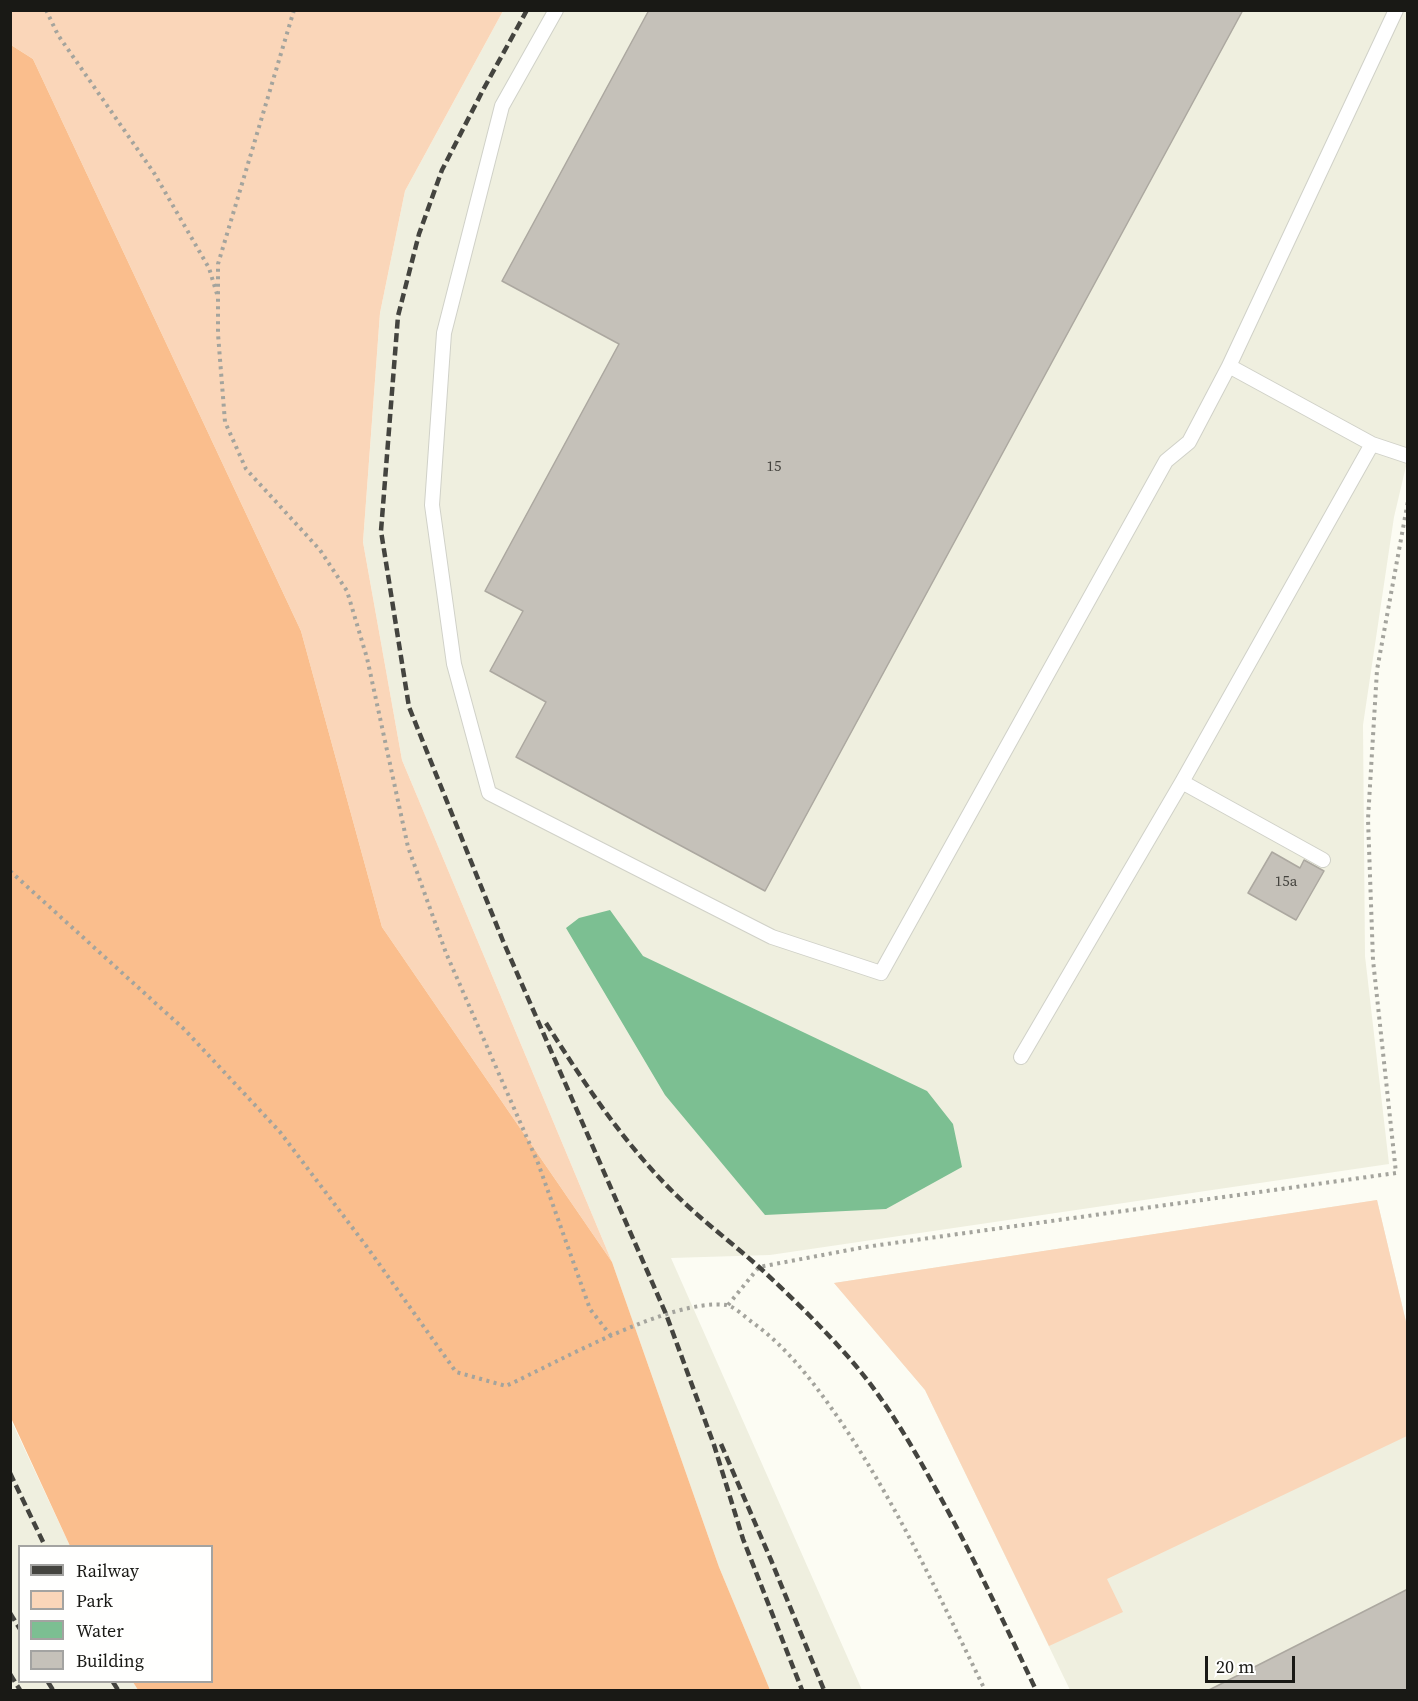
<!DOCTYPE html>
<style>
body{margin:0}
#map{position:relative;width:1418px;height:1701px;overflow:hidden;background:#fcfcf3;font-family:"Source Serif 4",serif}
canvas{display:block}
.frame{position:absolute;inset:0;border:12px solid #191915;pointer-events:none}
.legend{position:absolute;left:18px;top:1545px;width:195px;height:138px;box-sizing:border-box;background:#fffffe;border:2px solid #a3a3a1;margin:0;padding:8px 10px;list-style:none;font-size:18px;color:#191915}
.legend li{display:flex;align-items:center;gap:12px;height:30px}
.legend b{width:30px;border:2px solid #a3a3a1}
.scale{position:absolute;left:1205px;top:1656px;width:90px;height:27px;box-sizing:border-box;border:3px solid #191915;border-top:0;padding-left:8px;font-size:18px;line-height:21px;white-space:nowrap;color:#191915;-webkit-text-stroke:4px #fffffe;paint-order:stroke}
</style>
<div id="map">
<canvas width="1418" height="1701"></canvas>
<div class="frame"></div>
<ul class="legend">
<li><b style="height:8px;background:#44443f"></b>Railway</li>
<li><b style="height:16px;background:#fad6b9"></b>Park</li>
<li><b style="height:16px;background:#7cbf92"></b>Water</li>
<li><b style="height:16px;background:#c5c1b9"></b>Building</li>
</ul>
<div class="scale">20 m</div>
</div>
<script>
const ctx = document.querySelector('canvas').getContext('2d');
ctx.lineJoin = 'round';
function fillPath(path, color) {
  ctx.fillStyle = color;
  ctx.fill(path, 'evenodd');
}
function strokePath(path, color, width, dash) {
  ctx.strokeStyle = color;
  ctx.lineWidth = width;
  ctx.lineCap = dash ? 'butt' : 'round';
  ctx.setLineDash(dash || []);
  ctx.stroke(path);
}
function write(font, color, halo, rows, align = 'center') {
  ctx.font = font + ' "Source Serif 4",serif';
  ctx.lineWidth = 4.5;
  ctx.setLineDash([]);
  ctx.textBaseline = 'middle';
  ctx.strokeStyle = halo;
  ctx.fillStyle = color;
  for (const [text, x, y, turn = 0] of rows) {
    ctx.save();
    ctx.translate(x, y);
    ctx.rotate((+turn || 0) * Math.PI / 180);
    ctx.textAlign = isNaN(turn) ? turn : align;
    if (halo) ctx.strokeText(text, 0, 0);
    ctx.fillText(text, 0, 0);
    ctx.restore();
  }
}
fillPath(new Path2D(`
 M 503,11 L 1407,11 L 1407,462 L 1394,517 L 1363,725 L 1365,956 L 1389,1164 L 770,1255 L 671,1258 L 862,1690 L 770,1690 L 719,1567 L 612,1262 L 402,760 L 363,542 L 380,313 L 405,191 Z
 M 1377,1200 L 1407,1326 L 1407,1690 L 1070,1690 L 925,1390 L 834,1283 Z
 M 10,1418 L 70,1546 L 20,1546 L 20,1682 L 133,1682 L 138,1690 L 11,1690 Z`), '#efefdf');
fillPath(new Path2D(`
 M 10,11 L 503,11 L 405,191 L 380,313 L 363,542 L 402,760 L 612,1262 L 382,927 L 301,631 L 33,59 L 11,45 Z
 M 1377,1200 L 1407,1326 L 1407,1436 L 1107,1579 L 1123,1612 L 1049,1646 L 925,1390 L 834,1283 Z`), '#fad6b9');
fillPath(new Path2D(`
 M 11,45 L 33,59 L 301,631 L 382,927 L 612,1262 L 719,1567 L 770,1690 L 138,1690 L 133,1682 L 212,1682 L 212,1546 L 70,1546 L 11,1418 Z`), '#fabe8d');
fillPath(new Path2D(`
 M 610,910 L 643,956 L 927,1091 L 953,1124 L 962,1167 L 886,1209 L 765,1215 L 665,1095 L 566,928 L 579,918 Z`), '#7cbf92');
const building = new Path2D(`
 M 649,10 L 1243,10 L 765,891 L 516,757 L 546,702 L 490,671 L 523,611 L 485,591 L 619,344 L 502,281 Z
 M 1272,852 L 1300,868 L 1304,860 L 1324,871 L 1296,920 L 1248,893 Z
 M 1408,1589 L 1408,1690 L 1209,1690 Z`);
fillPath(building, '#c5c1b9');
strokePath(building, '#aca8a0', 1.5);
const lane = new Path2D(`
 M 556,10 L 502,106 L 444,333 L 432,505 L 454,664 L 489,793 L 772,937 L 881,973 L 1166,461 L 1189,442 L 1229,366
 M 1372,444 L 1229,366 L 1396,10
 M 1182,782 L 1323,860
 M 1021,1057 L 1182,782 L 1372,444 L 1408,456`);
strokePath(lane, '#d0d1c8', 16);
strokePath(new Path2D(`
 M 46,10 L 58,35 L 154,173 L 209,268 L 217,294
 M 294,10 L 218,264 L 218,334 L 225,422 L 246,469 L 320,550 L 347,591 L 367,658 L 408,847 L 446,953 L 538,1163 L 590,1309 L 611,1336
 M 10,871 L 185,1030 L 280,1132 L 367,1247 L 456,1372 L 506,1386 C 558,1362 671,1298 726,1305 C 734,1306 745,1317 752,1322 C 788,1348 814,1383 839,1419 C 897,1504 940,1598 985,1690
 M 728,1305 L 759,1267 L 865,1247 L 1396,1173 L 1373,960 L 1368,819 L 1377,670 L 1408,501`), '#a4a49d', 4, [3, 4.5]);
strokePath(lane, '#fff', 14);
strokePath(new Path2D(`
 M 527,10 L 483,90 L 442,170 L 419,234 L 398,316 L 381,531 L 409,707 L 503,941 L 666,1314 L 714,1445 L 743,1539 L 802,1690
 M 546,1023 C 584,1083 623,1142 673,1192 C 700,1219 731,1242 759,1267 C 787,1293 816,1321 842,1350 C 879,1390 907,1437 933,1484 C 971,1551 1003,1621 1036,1690
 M 721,1444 L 771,1560 L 824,1690
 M 10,1473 L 45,1546
 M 10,1613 L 20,1629
 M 10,1674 L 20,1690
 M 48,1682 L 53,1690
 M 113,1682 L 118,1690`), '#44443f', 4.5, [9, 4.5]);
write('15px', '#44433e', null, [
 ["15",774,467],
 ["15a",1286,882]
]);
</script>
